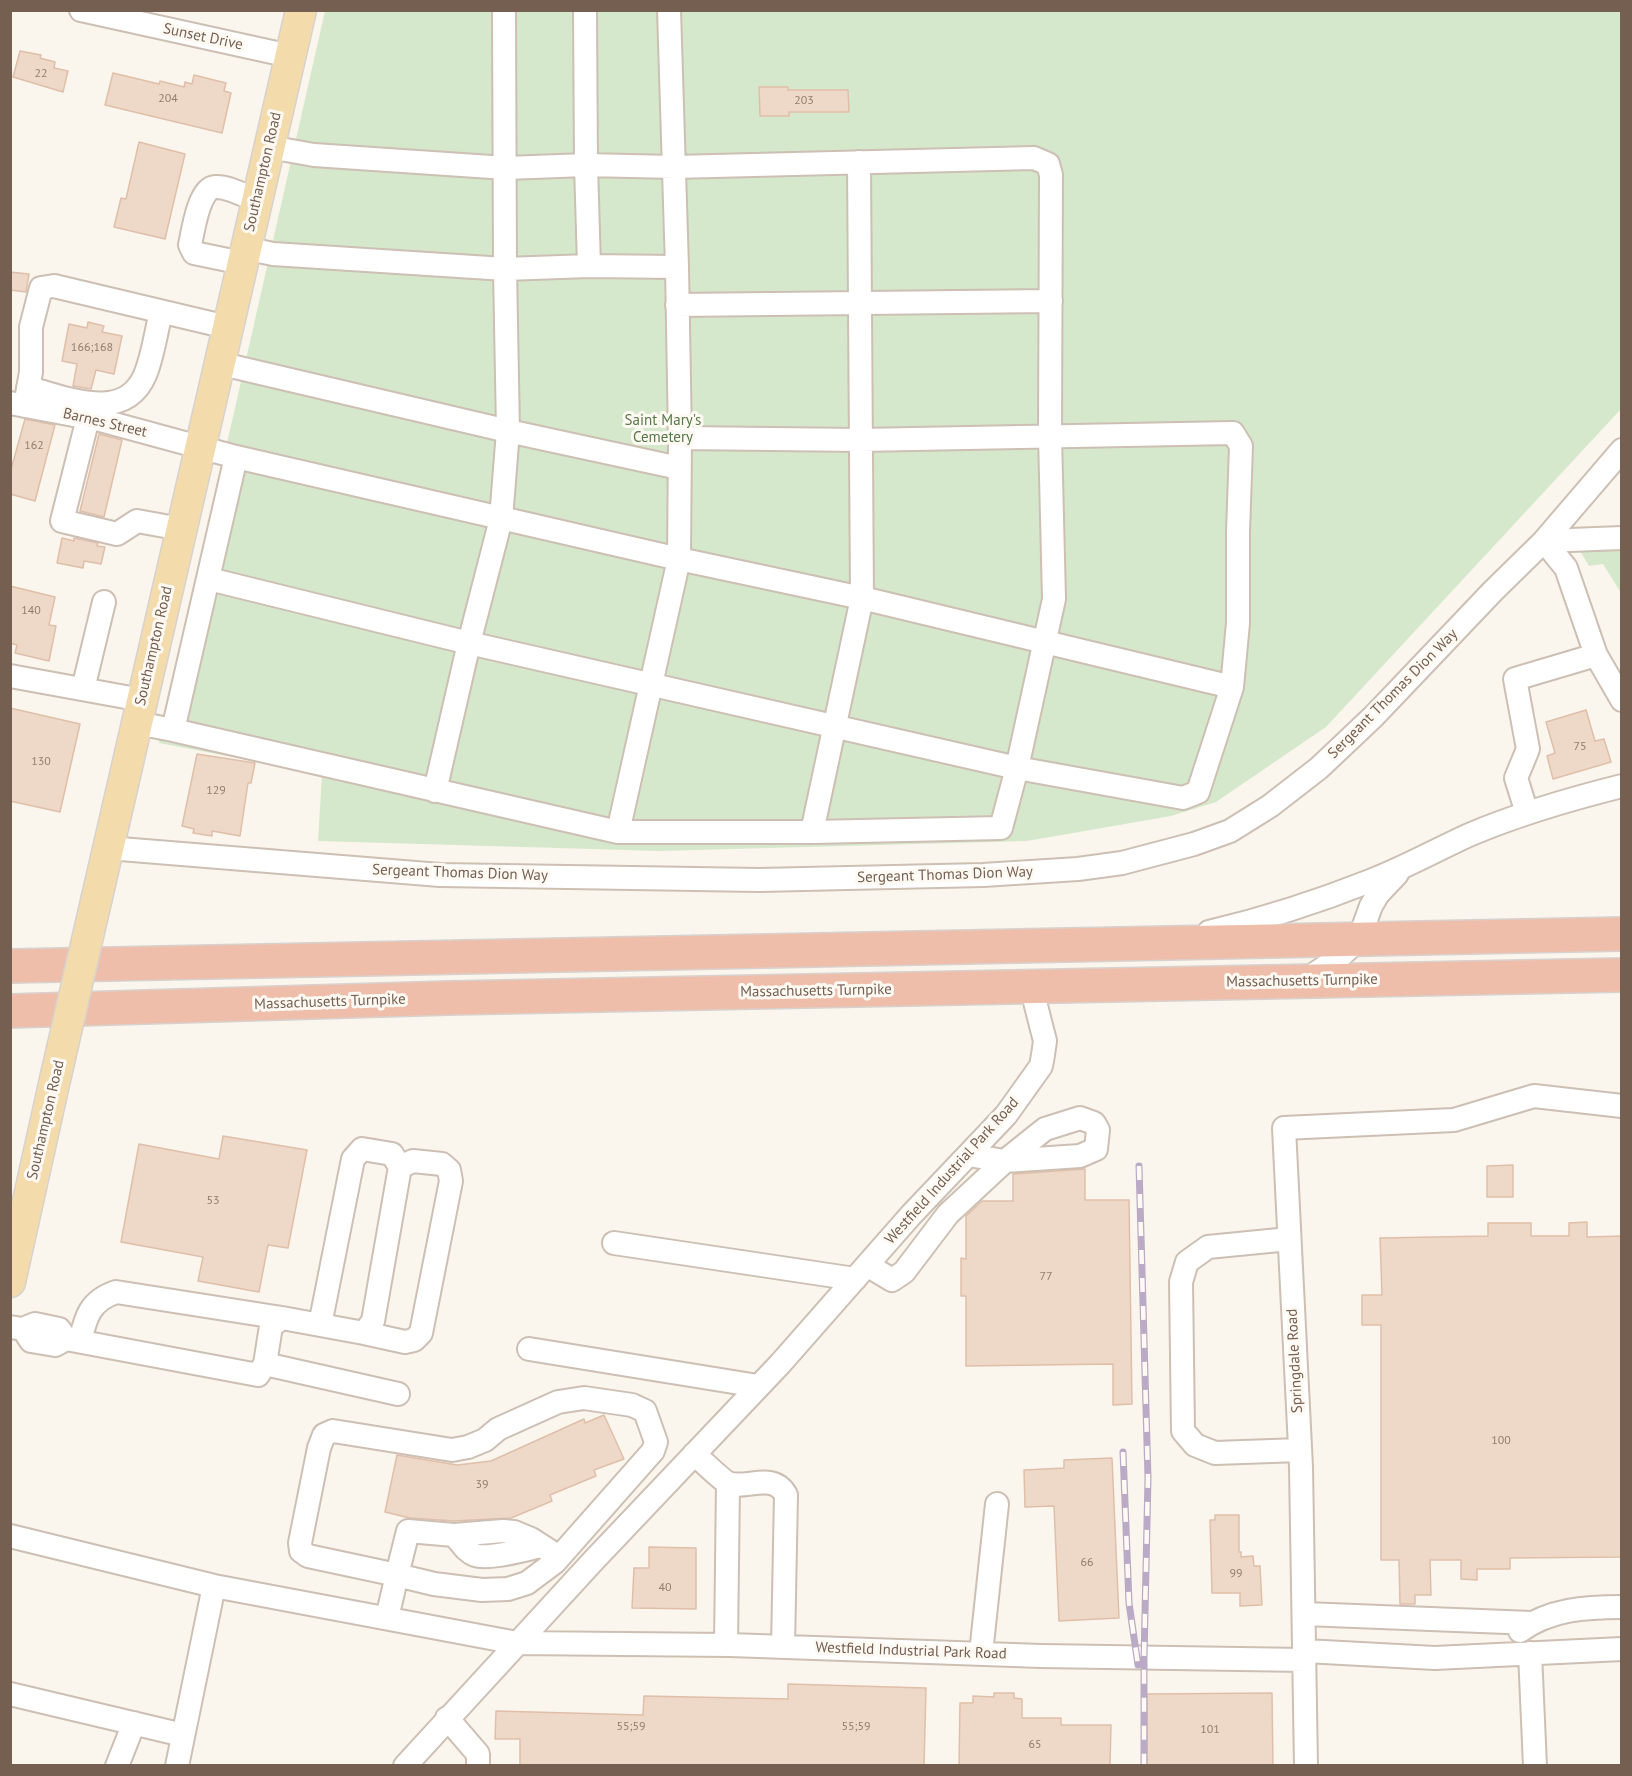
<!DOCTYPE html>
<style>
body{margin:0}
#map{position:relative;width:1632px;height:1776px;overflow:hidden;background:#fbf6ed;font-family:"PT Sans",sans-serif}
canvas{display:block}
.frame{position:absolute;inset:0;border:12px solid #755f51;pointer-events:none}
</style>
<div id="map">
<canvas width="1632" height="1776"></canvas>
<div class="frame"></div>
</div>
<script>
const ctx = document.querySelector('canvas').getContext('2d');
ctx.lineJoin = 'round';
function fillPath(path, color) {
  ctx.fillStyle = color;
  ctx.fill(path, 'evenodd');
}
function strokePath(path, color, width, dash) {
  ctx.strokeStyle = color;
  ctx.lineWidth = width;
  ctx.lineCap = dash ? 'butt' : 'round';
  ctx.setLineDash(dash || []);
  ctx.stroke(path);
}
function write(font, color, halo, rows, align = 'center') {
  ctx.font = font + ' "PT Sans",sans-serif';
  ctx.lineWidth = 6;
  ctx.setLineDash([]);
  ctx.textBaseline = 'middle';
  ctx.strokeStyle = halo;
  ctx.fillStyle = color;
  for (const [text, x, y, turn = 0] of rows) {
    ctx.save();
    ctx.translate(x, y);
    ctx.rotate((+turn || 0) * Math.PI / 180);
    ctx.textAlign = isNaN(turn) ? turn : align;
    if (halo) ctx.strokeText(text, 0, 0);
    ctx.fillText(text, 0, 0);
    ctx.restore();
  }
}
fillPath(new Path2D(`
 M 325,11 L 1621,11 L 1621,409 L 1326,727 L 1216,802 L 1171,816 L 1027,841 L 659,851 L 318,841 L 322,774 L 159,743 Z
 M 1621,550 L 1621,593 L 1603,564 L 1589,566 L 1580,551 Z`), '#d6e8cc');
const building = new Path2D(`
 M 20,51 L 41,55 L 40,58 L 55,62 L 54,68 L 68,71 L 63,92 L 13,77 Z
 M 113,73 L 159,84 L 160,81 L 184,87 L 185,82 L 192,84 L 194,75 L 226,83 L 224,91 L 231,93 L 222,133 L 105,105 Z
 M 759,87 L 788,87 L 788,90 L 848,90 L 849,112 L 789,112 L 789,116 L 760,116 Z
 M 139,142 L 185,154 L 165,239 L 114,227 L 121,198 L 126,199 Z
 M 10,272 L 29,274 L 26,292 L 10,290 Z
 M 88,322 L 104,326 L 102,332 L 122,336 L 114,374 L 96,370 L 91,389 L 73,386 L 77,364 L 62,361 L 69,324 L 87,328 Z
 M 25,419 L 55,425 L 35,501 L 10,494 L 10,473 Z
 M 99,434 L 122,440 L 104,517 L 80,511 Z
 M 62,538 L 74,541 L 74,538 L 98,543 L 97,546 L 105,547 L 101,564 L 84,561 L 83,568 L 57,563 Z
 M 10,586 L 55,597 L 49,625 L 56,626 L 49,661 L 15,653 L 17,645 L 10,643 Z
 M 10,708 L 80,724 L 60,812 L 10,801 Z
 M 1586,710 L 1595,741 L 1604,739 L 1611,762 L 1553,779 L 1547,756 L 1555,753 L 1546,722 Z
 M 197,754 L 255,763 L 251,783 L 248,783 L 240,836 L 212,831 L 212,836 L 193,833 L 194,829 L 182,826 Z
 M 223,1136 L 307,1150 L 288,1248 L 268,1245 L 259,1292 L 198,1281 L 203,1257 L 121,1242 L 139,1144 L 219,1159 Z
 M 1513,1165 L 1513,1197 L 1487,1197 L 1487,1166 Z
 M 1085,1169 L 1085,1200 L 1129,1200 L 1132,1404 L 1113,1405 L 1113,1364 L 966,1366 L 966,1296 L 961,1296 L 961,1258 L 966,1259 L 966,1216 L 982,1201 L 1013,1201 L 1013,1174 Z
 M 1587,1222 L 1587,1237 L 1622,1236 L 1622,1557 L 1510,1558 L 1510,1569 L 1477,1569 L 1477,1580 L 1461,1579 L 1461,1560 L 1430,1560 L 1431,1595 L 1415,1595 L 1415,1604 L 1400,1604 L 1399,1560 L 1381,1560 L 1381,1325 L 1362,1325 L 1362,1295 L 1382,1295 L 1380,1238 L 1488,1236 L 1488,1223 L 1531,1223 L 1531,1236 L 1569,1236 L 1569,1223 Z
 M 604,1415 L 624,1459 L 594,1470 L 596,1476 L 550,1495 L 552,1501 L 511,1518 L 454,1521 L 410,1518 L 385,1512 L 397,1455 L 457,1465 L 491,1461 L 584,1419 L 585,1423 Z
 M 1112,1458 L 1119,1618 L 1059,1621 L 1054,1506 L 1025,1507 L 1024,1470 L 1064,1468 L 1064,1460 Z
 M 1215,1515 L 1239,1515 L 1239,1552 L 1241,1552 L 1241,1557 L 1253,1556 L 1254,1566 L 1260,1566 L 1262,1605 L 1240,1606 L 1240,1593 L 1212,1593 L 1210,1520 L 1215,1520 Z
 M 649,1547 L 696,1548 L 696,1609 L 632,1608 L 634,1568 L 649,1568 Z
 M 788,1684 L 926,1688 L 924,1766 L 520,1766 L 520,1739 L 495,1739 L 496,1711 L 643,1715 L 644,1696 L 788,1699 Z
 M 994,1693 L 1014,1693 L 1014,1698 L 1022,1699 L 1022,1718 L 1061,1718 L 1061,1725 L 1111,1725 L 1110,1766 L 959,1766 L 960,1703 L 973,1703 L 973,1696 L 994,1697 Z
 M 1272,1693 L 1273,1766 L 1147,1766 L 1147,1694 Z`);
fillPath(building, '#eed8c7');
strokePath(building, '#dfbfa9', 1.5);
const minor = new Path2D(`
 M 81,10 L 290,56
 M 585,10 L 586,165 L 589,266
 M 245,248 L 273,254 L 505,269 L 589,266 L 677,267
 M 242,263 L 194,253 L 190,245 C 193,231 199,188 215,187 C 228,186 245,196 256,200
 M 677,305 L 1051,301
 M 218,363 L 508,431 L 679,468
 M 28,388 C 66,397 124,424 145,375 C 153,356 156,332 161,312
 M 10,403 L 100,420 L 236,457 L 679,559 L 862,598 L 1232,687
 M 25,406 L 31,372 L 31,327 L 41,288 L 54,286 L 227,327
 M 88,418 L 62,521 L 117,534 L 137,521 L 181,529
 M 1544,541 L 1566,568 L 1596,655 L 1622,700
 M 1544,541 L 1622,538
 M 209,579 L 469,643 L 1017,768 L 1183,798 L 1198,792 L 1232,687 L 1238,623 L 1238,532 L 1241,446 L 1233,433 L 861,440 L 680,438
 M 10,676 L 142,700
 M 83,689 L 104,602
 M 137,723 L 173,730 L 618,832 L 812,832 L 1001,828 L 1017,768 L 1054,599 L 1050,436 L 1051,175 L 1048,164 L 1034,158 L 674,167 L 586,165 L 506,168 L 314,155 L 269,147
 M 173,730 L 236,457
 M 435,791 L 469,643 L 501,519 L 508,431 L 505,269 L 504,10
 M 1527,813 L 1516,778 L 1528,749 L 1515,679 L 1596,655
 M 618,832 L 679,559 L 680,438 L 677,267 L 669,10
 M 812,832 L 862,598 L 859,162
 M 108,848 L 440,875 L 759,880 L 983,875 L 1078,869 L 1122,863 L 1194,844 L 1230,831 L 1270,806 L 1319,768 L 1374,716 L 1493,591 L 1544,541 L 1622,450
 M 1209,932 C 1264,919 1317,902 1370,881 C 1404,868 1436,850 1469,835 C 1518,814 1570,799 1622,786
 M 1304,981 L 1337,959 L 1359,939 L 1371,906 L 1378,894 L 1397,874
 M 1289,1239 L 1208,1247 L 1187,1262 L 1181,1282 L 1183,1431 L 1195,1445 L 1215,1453 L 1300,1450
 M 614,1243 L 855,1279
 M 867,1265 L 892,1280 L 904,1272 L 948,1214 L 1005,1161 L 1080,1156 L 1096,1149 L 1098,1130 L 1094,1123 L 1080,1118 L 1045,1129 L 1005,1161 L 968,1155
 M 10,1327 L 23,1329 L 35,1324 L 59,1329 L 66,1339 L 55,1345 L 31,1341 L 23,1329
 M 364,1333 L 405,1342 L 414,1340 L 421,1333 L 451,1181 L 449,1170 L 442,1164 L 413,1161 L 400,1167
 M 66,1339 L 258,1375 L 265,1364 L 271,1326 L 282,1318 L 364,1333 L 373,1321 L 400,1167 L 392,1154 L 362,1149 L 353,1159 L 320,1325
 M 80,1341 C 86,1316 90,1301 116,1292 L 282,1318
 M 529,1349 L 758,1386
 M 265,1364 L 398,1394
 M 694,1454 C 702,1460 720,1479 728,1483 C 746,1490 773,1471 786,1495 L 783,1647
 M 454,1535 C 461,1542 465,1551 475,1555 C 489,1560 526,1549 542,1546
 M 10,1536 L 214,1586 L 517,1643 L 730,1645 L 1041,1656 L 1305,1660
 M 1305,1614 L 1531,1623
 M 387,1618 L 397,1575 L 434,1584 L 482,1590 L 508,1589 L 527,1583 L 555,1562 L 653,1451 L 656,1442 L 645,1411 L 632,1405 L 584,1398 L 558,1402 L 498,1429 L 485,1440 L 468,1447 L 452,1450 L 333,1431 L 324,1435 L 319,1448 L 300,1543 L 301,1551 L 308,1556 L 397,1575 L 408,1531 L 454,1535 L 503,1531 L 514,1532 L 531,1539 L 559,1557
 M 1520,1631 C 1550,1609 1586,1607 1622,1607
 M 726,1645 L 728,1483
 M 1305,1651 L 1435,1658 L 1622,1649
 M 981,1653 L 997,1504
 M 1530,1653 L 1535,1766
 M 10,1694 L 183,1735
 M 447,1718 L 478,1754 L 478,1766
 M 117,1766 L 134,1723
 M 177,1766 L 214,1586
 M 405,1766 L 594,1560 L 780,1364 L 911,1215 L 1006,1115 L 1041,1066 L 1043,1055 L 1045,1041 L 1031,986
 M 1306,1766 L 1301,1467 L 1284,1128 L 1454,1120 L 1534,1096 L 1622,1106`);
const major = new Path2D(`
 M 97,897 L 301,10
 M 10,1282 L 56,1075`);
const highway = new Path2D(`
 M 10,966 L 1622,934
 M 10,1011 L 449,998 L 1622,975`);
strokePath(minor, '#cdbfb3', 26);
strokePath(major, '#d8d2ce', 33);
strokePath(highway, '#d8d2ce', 36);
strokePath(minor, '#fff', 22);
strokePath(major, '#f3dbac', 30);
strokePath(highway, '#efbeaa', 33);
const rail = new Path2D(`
 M 1139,1166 L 1148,1478 L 1144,1658 L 1144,1766
 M 1123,1452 L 1129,1603 L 1138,1665`);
strokePath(rail, '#baaac5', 7);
strokePath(rail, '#fefaf3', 4.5, [14]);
const majorBridge = new Path2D(`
 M 56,1075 L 97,897`);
strokePath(majorBridge, '#d8d2ce', 33, []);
strokePath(majorBridge, '#f3dbac', 30);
write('12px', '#937d6e', null, [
 ["22",41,74],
 ["204",168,99],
 ["203",804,101],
 ["166;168",92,348],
 ["162",34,446],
 ["140",31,611],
 ["75",1580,747],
 ["130",41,762],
 ["129",216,791],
 ["53",213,1201],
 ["77",1046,1277],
 ["100",1501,1441],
 ["39",482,1485],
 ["66",1087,1563],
 ["99",1236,1574],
 ["40",665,1588],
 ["55;59",631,1727],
 ["55;59",856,1727],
 ["101",1210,1730],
 ["65",1035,1745]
]);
write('15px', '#755f51', '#fefaf3', [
 ["Sunset Drive",203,37,12],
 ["Southampton Road",263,172,-77],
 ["Barnes Street",105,423,13],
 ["Southampton Road",154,646,-77],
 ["Sergeant Thomas Dion Way",1393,694,-45],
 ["Sergeant Thomas Dion Way",460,873,2],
 ["Sergeant Thomas Dion Way",945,875,-2],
 ["Massachusetts Turnpike",1302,981,-1],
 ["Massachusetts Turnpike",816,991,-1],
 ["Massachusetts Turnpike",330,1002,-2],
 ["Southampton Road",46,1120,-77],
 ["Westfield Industrial Park Road",952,1171,-48],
 ["Springdale Road",1295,1361,-93],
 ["Westfield Industrial Park Road",911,1651,2]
]);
write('15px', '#56794a', '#fefaf3', [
 ["Saint Mary's",663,421],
 ["Cemetery",663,438]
]);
</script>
